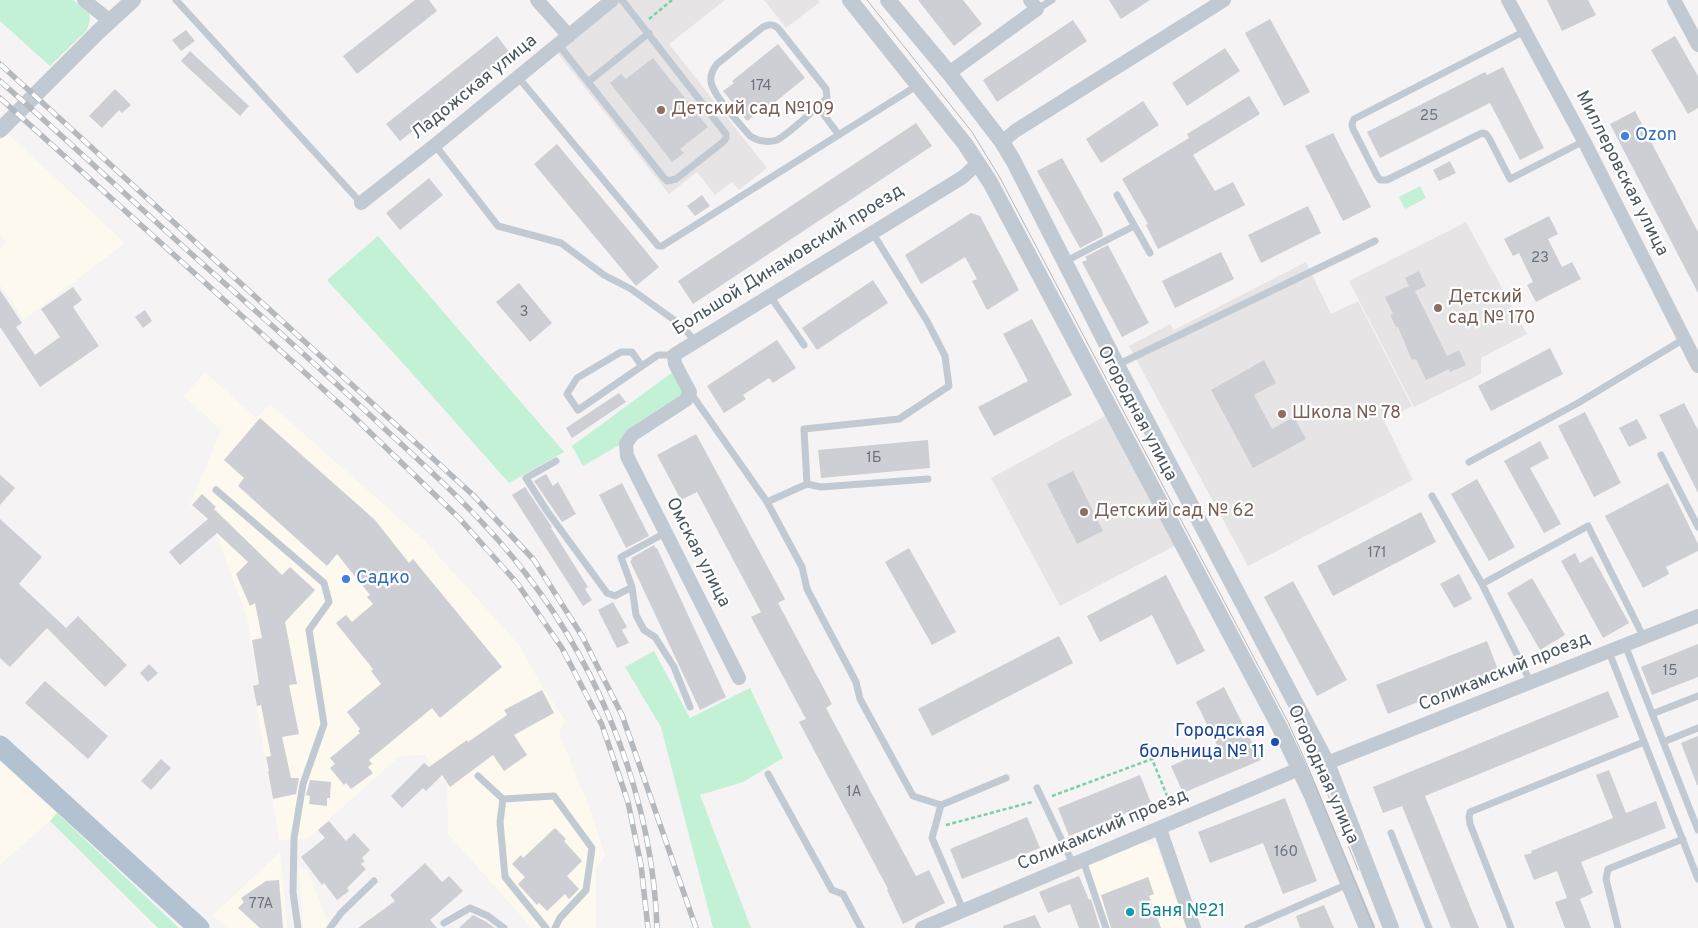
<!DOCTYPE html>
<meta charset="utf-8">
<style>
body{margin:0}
canvas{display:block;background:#f5f3f3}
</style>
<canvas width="1698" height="928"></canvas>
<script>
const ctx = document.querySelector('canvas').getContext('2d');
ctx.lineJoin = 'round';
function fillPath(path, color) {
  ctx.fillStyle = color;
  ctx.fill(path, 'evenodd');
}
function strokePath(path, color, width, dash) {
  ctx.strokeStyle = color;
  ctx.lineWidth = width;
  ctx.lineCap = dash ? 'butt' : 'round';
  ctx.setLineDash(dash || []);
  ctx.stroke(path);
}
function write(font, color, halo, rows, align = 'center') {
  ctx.font = font + ' Overpass,sans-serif';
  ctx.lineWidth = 4.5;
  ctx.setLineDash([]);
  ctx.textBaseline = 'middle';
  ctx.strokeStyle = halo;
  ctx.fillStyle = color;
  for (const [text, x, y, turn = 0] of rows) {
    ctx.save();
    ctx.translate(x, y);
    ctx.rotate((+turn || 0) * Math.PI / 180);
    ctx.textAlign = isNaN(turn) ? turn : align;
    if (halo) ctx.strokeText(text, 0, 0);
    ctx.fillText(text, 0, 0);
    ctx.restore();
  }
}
fillPath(new Path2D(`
 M 7,133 L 125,243 L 24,320 L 0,285 L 0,248 L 6,242 L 0,235 L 0,140 Z
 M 205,372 L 256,418 L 270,404 L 424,540 L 519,645 L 542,686 L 565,720 L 559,733 L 593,817 L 605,856 L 596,868 L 596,928 L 532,928 L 448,834 L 447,784 L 425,755 L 400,756 L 307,839 L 279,840 L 253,685 L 258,684 L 247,617 L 213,526 L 190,505 L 221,430 L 184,396 Z
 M 0,762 L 57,813 L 50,821 L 0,865 Z
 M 1144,842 L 1156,848 L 1160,856 L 1186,928 L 1109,928 L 1086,865 Z
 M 280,852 L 287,928 L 227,928 L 213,915 Z
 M 299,867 L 307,870 L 327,920 L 335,928 L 303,928 Z`), '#fdf9ef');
fillPath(new Path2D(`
 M 620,0 L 725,0 L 669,44 L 767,168 L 739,190 L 732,182 L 715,195 L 697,172 L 669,194 L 556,51 Z
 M 764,0 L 818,0 L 820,2 L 786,28 Z
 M 1466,222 L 1527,334 L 1481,358 L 1481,374 L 1414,407 L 1349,281 Z
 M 1306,262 L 1331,314 L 1358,301 L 1412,406 L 1384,421 L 1413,480 L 1248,566 L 1129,346 L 1170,324 L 1174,330 Z
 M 1107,415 L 1176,545 L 1060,606 L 991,478 Z`), '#e6e4e5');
fillPath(new Path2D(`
 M 0,0 L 73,0 L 89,13 L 90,20 L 87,30 L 50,66 L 0,21 Z
 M 1420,186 L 1426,198 L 1405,209 L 1399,197 Z
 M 378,236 L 564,452 L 509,483 L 410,371 L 327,280 Z
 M 673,372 L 683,391 L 682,398 L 621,444 L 583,466 L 572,446 Z
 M 654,651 L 690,718 L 750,688 L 783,758 L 743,782 L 700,795 L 751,928 L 713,928 L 661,727 L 625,667 Z
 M 57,813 L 179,928 L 158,928 L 50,821 Z`), '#c3f1d5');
fillPath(new Path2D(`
 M 415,0 L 429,0 L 437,11 L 357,74 L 343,56 Z
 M 918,0 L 963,0 L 982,24 L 954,46 Z
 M 1109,0 L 1150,0 L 1121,19 Z
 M 1547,0 L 1588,0 L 1596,15 L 1562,31 Z
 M 1270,19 L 1310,92 L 1284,106 L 1245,33 Z
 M 1073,20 L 1087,41 L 997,102 L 983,80 Z
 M 186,30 L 195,41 L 181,51 L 172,40 Z
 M 497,36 L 511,54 L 400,141 L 386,124 Z
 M 1675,36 L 1698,76 L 1698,108 L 1688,114 L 1651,50 Z
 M 778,44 L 805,78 L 759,115 L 757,113 L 747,121 L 723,91 L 734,83 L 732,81 Z
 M 1225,48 L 1240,71 L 1187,106 L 1172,83 Z
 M 190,51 L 249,106 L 240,116 L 181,61 Z
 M 653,58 L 708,127 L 680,149 L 684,153 L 672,162 L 610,83 L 621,74 L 626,79 Z
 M 1503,67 L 1544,148 L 1520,160 L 1490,103 L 1380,158 L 1367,132 L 1485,72 L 1487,75 Z
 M 115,89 L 131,105 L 122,113 L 119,110 L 102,128 L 89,116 Z
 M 1249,96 L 1260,114 L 1193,155 L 1215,191 L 1233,182 L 1245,205 L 1158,249 L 1146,225 L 1148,224 L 1122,179 L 1189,138 L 1187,134 Z
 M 1143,101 L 1159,125 L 1101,163 L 1086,139 Z
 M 1635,111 L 1698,232 L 1698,293 L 1610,124 Z
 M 916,123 L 932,146 L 693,304 L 678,281 Z
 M 1333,133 L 1371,207 L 1343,221 L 1305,146 Z
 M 557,144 L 659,267 L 636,286 L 534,164 Z
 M 1062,158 L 1102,230 L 1103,236 L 1080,248 L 1037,171 Z
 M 1450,161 L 1456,173 L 1439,181 L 1433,170 Z
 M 429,178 L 443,195 L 400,230 L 386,213 Z
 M 702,195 L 710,206 L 695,216 L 687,206 Z
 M 1308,206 L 1321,233 L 1261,263 L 1248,235 Z
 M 971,213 L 980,216 L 1019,290 L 987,310 L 972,281 L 977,279 L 965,257 L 921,284 L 905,255 Z
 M 1549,216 L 1558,234 L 1548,239 L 1562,267 L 1572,262 L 1581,279 L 1536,302 L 1527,285 L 1533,282 L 1519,253 L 1513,256 L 1504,239 Z
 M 1108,245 L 1149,323 L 1122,337 L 1082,262 L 1087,260 L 1085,257 Z
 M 1221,252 L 1234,279 L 1175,308 L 1162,281 Z
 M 1419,271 L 1426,286 L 1415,291 L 1447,356 L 1459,350 L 1466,365 L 1450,372 L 1449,369 L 1426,380 L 1416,359 L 1412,360 L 1398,327 L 1396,327 L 1390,315 L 1393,314 L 1385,297 L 1409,286 L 1405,278 Z
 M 873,280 L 888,303 L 817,350 L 802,328 Z
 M 519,283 L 552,323 L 530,342 L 496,302 Z
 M 73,287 L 82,300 L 73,307 L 99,346 L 40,387 L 0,327 L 0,290 L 22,323 L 16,327 L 35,355 L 60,337 L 41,309 Z
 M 145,310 L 152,321 L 143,328 L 135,317 Z
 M 1032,319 L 1072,395 L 994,436 L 978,407 L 1028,381 L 1003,334 Z
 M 777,340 L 796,368 L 773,383 L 769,378 L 743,395 L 746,399 L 724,413 L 707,386 Z
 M 1550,348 L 1563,374 L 1491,411 L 1478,386 Z
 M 1264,360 L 1276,383 L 1254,395 L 1272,429 L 1294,417 L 1306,439 L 1253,468 L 1211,390 Z
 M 619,393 L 626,402 L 572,438 L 566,428 Z
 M 1684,403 L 1698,430 L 1698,493 L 1659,415 Z
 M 1585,412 L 1621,483 L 1594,497 L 1558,426 Z
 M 260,418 L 375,520 L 409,563 L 413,559 L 502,667 L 440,718 L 432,708 L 369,760 L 372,764 L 368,767 L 373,773 L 351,789 L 346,783 L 344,785 L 330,768 L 335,764 L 330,758 L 360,733 L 358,731 L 360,729 L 347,712 L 381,684 L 371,671 L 373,669 L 336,623 L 346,615 L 352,622 L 373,604 L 367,597 L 370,595 L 337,554 L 327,566 L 238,486 L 244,478 L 224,460 Z
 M 1637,419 L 1647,438 L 1629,447 L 1619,428 Z
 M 696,434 L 785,599 L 778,603 L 832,704 L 826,708 L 916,876 L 929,870 L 945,903 L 903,924 L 887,890 L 888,889 L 799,722 L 806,719 L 751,617 L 761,612 L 697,492 L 681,500 L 657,455 Z
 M 928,440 L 930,468 L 821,478 L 818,450 Z
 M 1540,441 L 1549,458 L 1530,468 L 1561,524 L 1544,533 L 1504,461 Z
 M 1073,471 L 1103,531 L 1077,544 L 1047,484 Z
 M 546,474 L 553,486 L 558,482 L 576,514 L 562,522 L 534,481 Z
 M 0,475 L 15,488 L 0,505 Z
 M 1477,479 L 1515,547 L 1489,561 L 1451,494 Z
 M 622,483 L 649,536 L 626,548 L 599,495 Z
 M 1668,483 L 1698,544 L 1698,551 L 1666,567 L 1669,574 L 1643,588 L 1605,516 Z
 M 525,487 L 552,527 L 551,528 L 588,587 L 585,589 L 592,600 L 583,606 L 512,495 Z
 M 202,494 L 216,507 L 214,509 L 282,575 L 290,567 L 315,590 L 285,622 L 297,684 L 289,685 L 299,734 L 282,737 L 291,778 L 299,778 L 296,794 L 273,799 L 268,771 L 269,771 L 266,757 L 271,756 L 261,705 L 257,706 L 253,686 L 259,684 L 252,640 L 262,638 L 255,603 L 250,606 L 236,574 L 248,562 L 217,533 L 180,565 L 169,552 L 208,519 L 192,505 Z
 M 1421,512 L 1436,542 L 1333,596 L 1317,566 Z
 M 0,519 L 42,557 L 19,584 L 66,628 L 78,616 L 127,665 L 105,687 L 47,628 L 10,667 L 0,658 Z
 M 654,545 L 656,549 L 657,548 L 726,697 L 700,710 L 630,561 L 632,560 L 631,558 Z
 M 909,548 L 956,632 L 932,645 L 885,562 Z
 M 1575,553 L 1580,563 L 1592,556 L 1629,623 L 1603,638 L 1561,561 Z
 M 1459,574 L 1472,599 L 1454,608 L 1440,584 Z
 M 1166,575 L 1205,651 L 1177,665 L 1152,615 L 1100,642 L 1087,616 Z
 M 1532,578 L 1565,635 L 1540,650 L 1507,593 Z
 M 1293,581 L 1347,680 L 1317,696 L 1264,597 Z
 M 613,602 L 627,627 L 622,630 L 629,643 L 617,648 L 598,610 Z
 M 1059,636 L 1073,663 L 932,736 L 918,709 Z
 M 1487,641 L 1498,670 L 1388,714 L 1376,685 Z
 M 1698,644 L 1698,677 L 1652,695 L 1641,667 Z
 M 149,664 L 158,673 L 148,682 L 140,673 Z
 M 45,681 L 108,736 L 88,759 L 25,703 Z
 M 1224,687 L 1261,760 L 1183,793 L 1171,766 L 1217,745 L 1196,702 Z
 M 542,690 L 554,713 L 514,735 L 527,755 L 504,771 L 493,755 L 450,787 L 442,775 L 426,791 L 423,788 L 402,808 L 391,796 L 424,763 L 429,767 L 467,740 L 468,742 L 507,715 L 504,710 Z
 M 1608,691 L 1619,717 L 1425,796 L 1479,928 L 1451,928 L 1402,806 L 1383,813 L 1373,787 Z
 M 1698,736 L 1698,785 L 1697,785 L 1681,743 Z
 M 161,759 L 171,768 L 151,790 L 141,781 Z
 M 1609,770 L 1626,813 L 1656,801 L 1666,828 L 1581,862 L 1593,893 L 1580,899 L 1591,928 L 1565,928 L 1555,902 L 1567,898 L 1557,871 L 1534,880 L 1524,855 L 1532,853 L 1531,851 L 1613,818 L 1596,775 Z
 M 1140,775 L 1151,803 L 1069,836 L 1058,808 Z
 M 310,780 L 331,782 L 330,798 L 327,798 L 327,806 L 309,804 L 310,796 L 306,795 Z
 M 1285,798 L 1317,881 L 1283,894 L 1263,843 L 1210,863 L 1198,832 Z
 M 1027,817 L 1040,848 L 962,879 L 950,849 Z
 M 329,821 L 346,841 L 354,833 L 370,850 L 362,858 L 365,861 L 361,864 L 366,869 L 347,888 L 349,891 L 337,900 L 324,883 L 322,885 L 301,857 L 325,838 L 318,830 Z
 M 555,828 L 566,839 L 564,841 L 582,861 L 567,876 L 579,889 L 569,899 L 565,894 L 547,911 L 539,903 L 537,905 L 518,884 L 525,877 L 512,864 L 521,855 L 523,858 Z
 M 425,863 L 442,882 L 449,876 L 463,891 L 430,920 L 437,928 L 358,928 L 395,901 L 390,895 Z
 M 1079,876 L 1089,900 L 1091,899 L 1100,928 L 1079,928 L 1070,904 L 1048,913 L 1039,892 Z
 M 1148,877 L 1154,894 L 1149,896 L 1161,928 L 1111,928 L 1101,895 Z
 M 279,880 L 283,928 L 260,928 L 238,908 L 244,902 L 241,898 L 266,881 Z
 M 1324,905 L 1334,928 L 1300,928 L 1296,916 Z
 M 473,915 L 485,921 L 495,928 L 459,928 Z
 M 1035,915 L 1041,928 L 1003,928 L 1003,926 Z`), '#cdcfd5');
strokePath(new Path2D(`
 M 649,19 L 672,0
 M 1052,796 L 1152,759 L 1172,808
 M 946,825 L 1032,802`), '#7ad0a6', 2.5, [4, 2.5]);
strokePath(new Path2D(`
 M 176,0 L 361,203
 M 1037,9 L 1052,0
 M 1525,31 L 1354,119 L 1352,124 L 1353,129 L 1377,176 L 1380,180 L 1387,180 L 1482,133 L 1486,134 L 1489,138 L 1510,179 L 1584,141
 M 558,44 L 664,178 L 667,181 L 676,179 L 723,142 L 726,138 L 726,134 L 622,0
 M 518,77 L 655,242 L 658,246 L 662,246 L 918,85
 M 588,82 L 649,33
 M 818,107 L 827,98 L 826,89 L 778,28 C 773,24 770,24 763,27 L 717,64 C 713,69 710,75 711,82 C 713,96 740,124 750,136 C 758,141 767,143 777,140 C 786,136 808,115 818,107 L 839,135
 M 435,145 L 498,226 L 561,243 L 604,275 L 631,289 L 681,325 L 695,341
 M 1117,195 L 1150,253
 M 1066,261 L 1134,226
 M 770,296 L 804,345
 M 641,365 L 632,352 L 621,352 L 577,378 L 567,394 L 578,410 L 658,355 L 674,355
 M 1117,365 L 1375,241
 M 690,392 L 767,502 L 802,567 L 807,589 L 856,682 L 860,699 L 913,796 L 941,805 L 1006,778
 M 1661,455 L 1698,527
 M 556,461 L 526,478 L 547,511 L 607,593 L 615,596 L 632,587 L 621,557 L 665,533
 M 1469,462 L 1578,403 L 1684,339
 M 807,484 L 804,429 L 899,419 L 949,386 L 945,356 L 927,321 L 872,232
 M 216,490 L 324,583 L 329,602 L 309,630 L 324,724 L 303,784 L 294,838 L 293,892 L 298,928
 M 1432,496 L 1482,584 L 1531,683
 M 767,502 L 807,484 L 821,487 L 928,479
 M 1482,584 L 1588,526 L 1644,638
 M 632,587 L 636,615 L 644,630 L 655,637 L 674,667 L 690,707
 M 1625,645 L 1698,830
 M 1609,652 L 1698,879
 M 1652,714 L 1698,696
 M 1663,742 L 1698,728
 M 768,774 L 832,890 L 843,894 L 861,928
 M 478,776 L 503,799 L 554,796 L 592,848 L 586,890 L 560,918 L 555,928
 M 1037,788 L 1073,864
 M 503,799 L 500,822 L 505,877 L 546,928
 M 941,805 L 932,838 L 963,910
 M 1391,833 L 1429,928
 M 1083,860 L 1106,928
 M 444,923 L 470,908 L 488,916 L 504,928
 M 330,928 L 341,913 L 374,881
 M 1248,928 L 1348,884
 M 1511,928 L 1470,824 L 1469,817 L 1470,812 L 1644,742
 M 1618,928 L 1606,879 L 1608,869 L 1683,839`), '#c1cad2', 7);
strokePath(new Path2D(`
 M 84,0 L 110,21
 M 537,0 L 569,36
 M 1508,0 L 1584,141 L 1698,366
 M 1674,0 L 1698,45
 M 949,73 L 1037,9 L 1030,0
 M 1002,142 L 1015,131 L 1224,0
 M 361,203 L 435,145 L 612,0
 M 739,678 L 627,456 L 626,444 L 632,435 L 686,400 L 690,392 L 675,364 L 674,355 L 963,177 L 978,163
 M 1327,763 L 1698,616
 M 1160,829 L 1194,928
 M 922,928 L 1299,769`), '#c1cad2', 14);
strokePath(new Path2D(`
 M 850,0 L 965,144 L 990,182 L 1280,728 L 1311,794 L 1367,928
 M 888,0 L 949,73 L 1002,142 L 1013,160 L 1117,365 L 1317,744 L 1327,763 L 1391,928
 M 0,130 L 99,31 L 133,0`), '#c1cad2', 16);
strokePath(new Path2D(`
 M 0,746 L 199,928`), '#b3c2d1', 21);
strokePath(new Path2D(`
 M 867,0 L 972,132 L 1000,178 L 1288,722 L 1308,767 L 1374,928
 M 1302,737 L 1316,765 L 1358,870`), '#b5b8bd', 1);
const rail = new Path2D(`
 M 0,64 L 473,495 L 534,560 L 582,636 L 622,715 L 696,928
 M 0,81 C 78,149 153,221 231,289 C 284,336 336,383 387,431 C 436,476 486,521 526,574 C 603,673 653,803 657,928
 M 0,98 L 354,417 L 459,518 L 517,583 L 562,648 L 602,725 L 628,802 L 641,865 L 648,928`);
strokePath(rail, '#b5b8bd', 5.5);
strokePath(rail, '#fff', 4, [11]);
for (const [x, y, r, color] of [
 [661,110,5,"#8d6e63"],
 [1625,136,5,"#3f7fe0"],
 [1438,308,5,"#8d6e63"],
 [1282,414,5,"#8d6e63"],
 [1084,512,5,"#8d6e63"],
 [346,579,5,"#3f7fe0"],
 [1275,742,5,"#1a4fb4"],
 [1130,912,5,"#0f9aa8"]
]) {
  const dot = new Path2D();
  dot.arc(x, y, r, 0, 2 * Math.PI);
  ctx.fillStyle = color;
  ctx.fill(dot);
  strokePath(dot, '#fff', 2);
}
write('15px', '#6b747e', null, [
 ["174",761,87],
 ["25",1429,117],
 ["23",1540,259],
 ["3",524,313],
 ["1Б",874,459],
 ["171",1377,554],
 ["15",1670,672],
 ["1А",854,793],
 ["160",1286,853],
 ["77А",261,905]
]);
write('18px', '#4a5661', '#fff', [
 ["Ладожская улица",475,88,-39],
 ["Миллеровская улица",1621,174,63],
 ["Большой Динамовский проезд",789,261,-32],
 ["Огородная улица",1136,414,62],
 ["Омская улица",697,553,63],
 ["Соликамский проезд",1505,673,-22],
 ["Огородная улица",1322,775,66],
 ["Соликамский проезд",1103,831,-23]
]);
write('18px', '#785e54', '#fff', [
 ["Детский сад №109",671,110],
 ["Детский",1448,298],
 ["сад № 170",1448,319],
 ["Школа № 78",1292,414],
 ["Детский сад № 62",1094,512]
], 'left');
write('18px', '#366cbe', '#fff', [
 ["Ozon",1635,136],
 ["Садко",356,579]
], 'left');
write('18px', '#164399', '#fff', [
 ["Городская",1265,732],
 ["больница № 11",1265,753]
], 'right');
write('18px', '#0d838f', '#fff', [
 ["Баня №21",1140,912]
], 'left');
</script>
